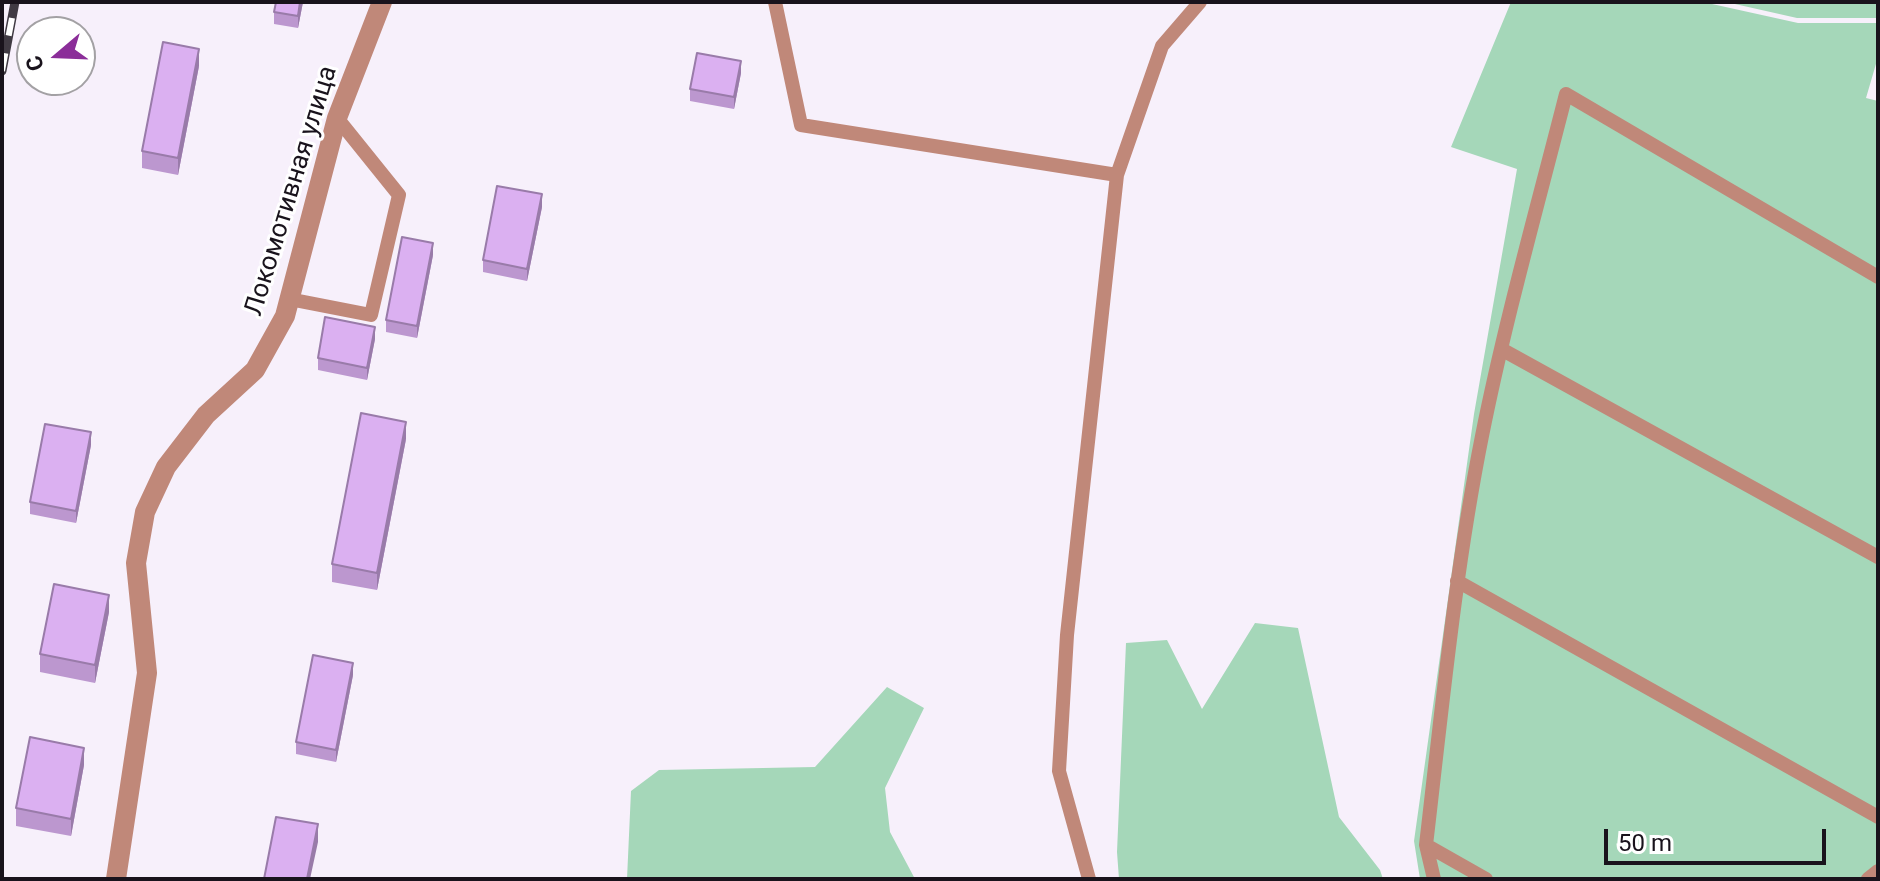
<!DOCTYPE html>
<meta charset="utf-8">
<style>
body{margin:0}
#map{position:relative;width:1880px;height:881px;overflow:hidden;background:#f7f0fb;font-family:Roboto,sans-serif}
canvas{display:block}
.frame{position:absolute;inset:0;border:4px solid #19131c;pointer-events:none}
.north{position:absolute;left:16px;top:16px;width:80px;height:80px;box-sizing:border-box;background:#fff;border:2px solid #a3a1a4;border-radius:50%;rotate:251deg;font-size:22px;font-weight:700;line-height:32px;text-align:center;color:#19131c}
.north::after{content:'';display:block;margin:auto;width:28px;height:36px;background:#8b2e99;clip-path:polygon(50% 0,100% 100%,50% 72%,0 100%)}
.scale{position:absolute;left:1604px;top:829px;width:222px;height:36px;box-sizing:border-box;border:4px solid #19131c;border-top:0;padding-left:10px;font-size:24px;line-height:28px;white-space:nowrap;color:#19131c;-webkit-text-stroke:6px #fff;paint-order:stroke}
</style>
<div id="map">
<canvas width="1880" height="881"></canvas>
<div class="frame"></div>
<div class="north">С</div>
<div class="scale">50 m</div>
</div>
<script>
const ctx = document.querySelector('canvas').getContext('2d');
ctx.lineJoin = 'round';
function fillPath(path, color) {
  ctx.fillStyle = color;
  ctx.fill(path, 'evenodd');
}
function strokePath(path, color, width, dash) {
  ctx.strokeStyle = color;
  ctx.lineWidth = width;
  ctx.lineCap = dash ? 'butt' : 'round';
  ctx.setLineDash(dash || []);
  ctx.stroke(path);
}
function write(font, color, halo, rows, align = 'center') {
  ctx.font = font + ' Roboto,sans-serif';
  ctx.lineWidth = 6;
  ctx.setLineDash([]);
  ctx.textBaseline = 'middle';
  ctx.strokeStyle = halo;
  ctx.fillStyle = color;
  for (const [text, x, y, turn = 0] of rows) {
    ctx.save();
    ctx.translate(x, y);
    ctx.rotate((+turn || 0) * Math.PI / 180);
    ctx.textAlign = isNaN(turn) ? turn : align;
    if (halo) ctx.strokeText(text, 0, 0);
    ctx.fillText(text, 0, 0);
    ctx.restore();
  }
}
fillPath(new Path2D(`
 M 1511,2 L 1703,2 L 1798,23 L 1878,23 L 1878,57 L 1866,98 L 1878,101 L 1878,879 L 1420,879 L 1414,841 L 1474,414 L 1517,169 L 1451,147 Z
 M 1726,2 L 1878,2 L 1878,18 L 1797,18 Z
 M 1255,623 L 1298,628 L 1339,817 L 1380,870 L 1383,879 L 1119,879 L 1117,852 L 1126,643 L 1167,640 L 1202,709 Z
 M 887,687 L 924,708 L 885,788 L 890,832 L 915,879 L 627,879 L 631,791 L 659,770 L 815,767 Z`), '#a5d7b9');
strokePath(new Path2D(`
 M 775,2 L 801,125 L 1117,175
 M 289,299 L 371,315 L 399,195 L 337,118
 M 1501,349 L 1878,557
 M 1457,581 L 1878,817
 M 1426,845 L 1486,879
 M 1089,879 L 1059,771 L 1067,635 L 1117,175 L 1162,46 L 1200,2
 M 1434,879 L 1426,845 C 1442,709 1455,571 1482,436 C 1505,321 1537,208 1566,94 L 1878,277
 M 1868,879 L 1878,871`), '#c08879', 14);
strokePath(new Path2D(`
 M 116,879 L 147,673 L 136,563 L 145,512 L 166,467 L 206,415 L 255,370 L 285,316 L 337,118 L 382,2`), '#c08879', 20);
const rail = new Path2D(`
 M 2,71 L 15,2`);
strokePath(rail, '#403a43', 9);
strokePath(rail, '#fff', 6, [18]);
fillPath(new Path2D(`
 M 276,2 L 303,2 L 298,28 L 274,24 L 274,12 Z
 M 199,66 L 178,175 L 142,168 L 142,151 Z
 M 741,73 L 734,109 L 690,101 L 690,89 Z
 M 542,207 L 527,281 L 483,272 L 483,260 Z
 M 433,255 L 417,338 L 386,332 L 386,320 Z
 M 375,339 L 367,380 L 318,370 L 318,358 Z
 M 406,439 L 377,590 L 332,582 L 332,564 Z
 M 91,445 L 76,523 L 30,514 L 30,502 Z
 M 109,612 L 95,683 L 40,672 L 40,654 Z
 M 353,675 L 336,762 L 296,754 L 296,742 Z
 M 84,765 L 71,836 L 16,826 L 16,808 Z`), '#bc97cf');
fillPath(new Path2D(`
 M 300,2 L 303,2 L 298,28 L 298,16 Z
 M 199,49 L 199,66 L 178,175 L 178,158 Z
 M 741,61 L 741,73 L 734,109 L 734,97 Z
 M 542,194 L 542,207 L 527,281 L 527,269 Z
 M 433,243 L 433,255 L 417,338 L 417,326 Z
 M 375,327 L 375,339 L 367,380 L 367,368 Z
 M 406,422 L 406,439 L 377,590 L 377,573 Z
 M 91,432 L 91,445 L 76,523 L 76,511 Z
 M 109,595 L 109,612 L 95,683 L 95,665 Z
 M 353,663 L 353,675 L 336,762 L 336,750 Z
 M 84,748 L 84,765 L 71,836 L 71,819 Z
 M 318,824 L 318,842 L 310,879 L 307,879 Z`), '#997ba9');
const building = new Path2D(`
 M 276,2 L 300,2 L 298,16 L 274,12 Z
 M 163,42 L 199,49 L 178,158 L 142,151 Z
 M 697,53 L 741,61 L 734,97 L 690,89 Z
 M 497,186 L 542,194 L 527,269 L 483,260 Z
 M 402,237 L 433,243 L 417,326 L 386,320 Z
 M 325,317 L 375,327 L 367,368 L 318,358 Z
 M 361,413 L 406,422 L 377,573 L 332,564 Z
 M 45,424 L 91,432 L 76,511 L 30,502 Z
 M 54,584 L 109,595 L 95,665 L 40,654 Z
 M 313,655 L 353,663 L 336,750 L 296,742 Z
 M 30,737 L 84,748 L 71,819 L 16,808 Z
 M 276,817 L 318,824 L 307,879 L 264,879 Z`);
fillPath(building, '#dbb0f1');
strokePath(building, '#997ba9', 2);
write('26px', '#19131c', '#fff', [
 ["Локомотивная улица",292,191,-73]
]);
</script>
